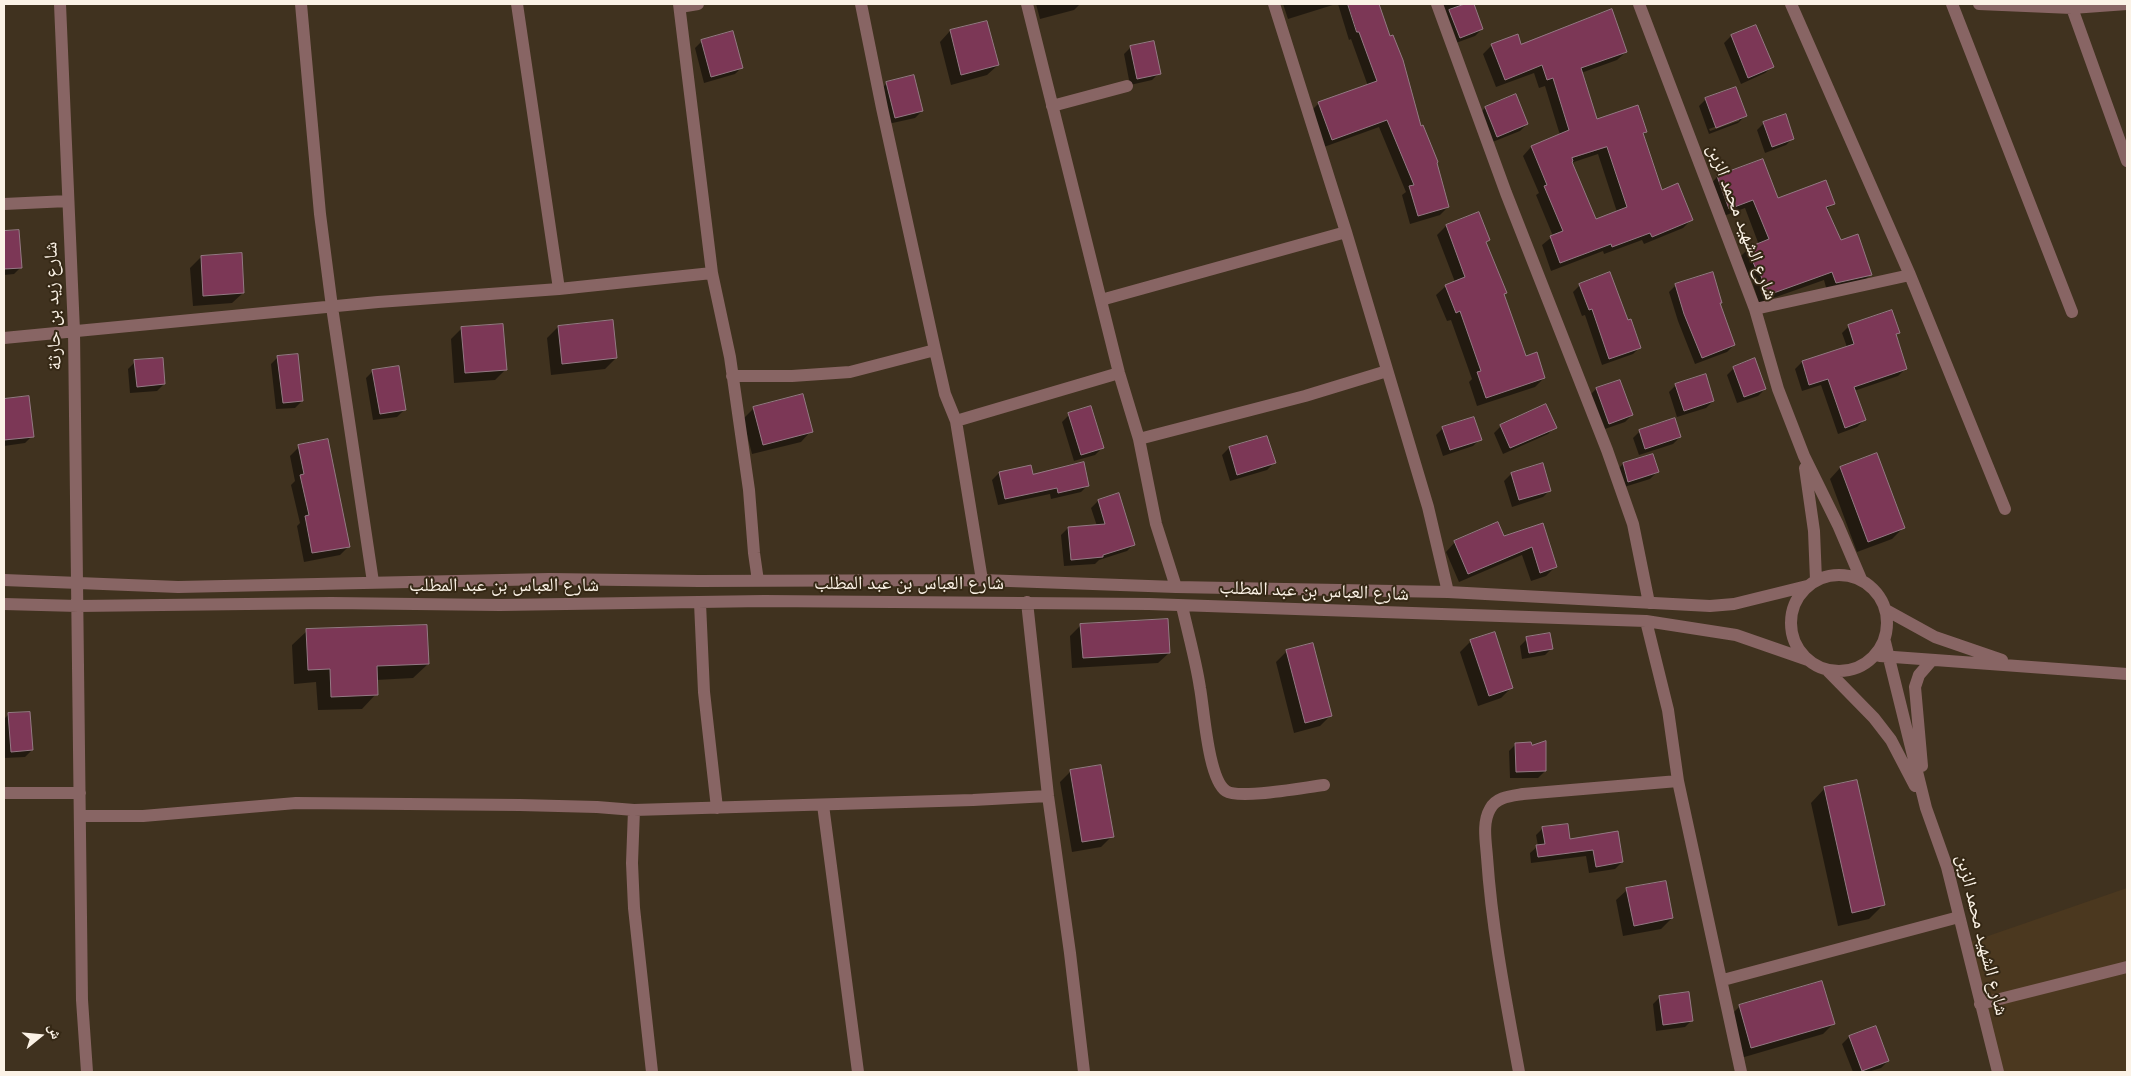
<!DOCTYPE html>
<meta charset="utf-8">
<style>
body{margin:0}
#map{position:relative;width:2131px;height:1076px;overflow:hidden;background:#40321f;font-family:Figtree,"Noto Naskh Arabic",sans-serif}
canvas{display:block}
.frame{position:absolute;inset:0;border:5px solid #fbf2e6;pointer-events:none}
.north{position:absolute;left:15px;top:1011px;width:50px;height:50px;-webkit-text-stroke:4px #352815;paint-order:stroke;rotate:73deg;font-size:14px;font-weight:700;line-height:20px;text-align:center;color:#fbf2e6}
.north::after{content:'';display:block;margin:auto;width:18px;height:22px;background:#fbf2e6;clip-path:polygon(50% 0,100% 100%,50% 72%,0 100%)}
</style>
<div id="map">
<canvas width="2131" height="1076"></canvas>
<div class="frame"></div>
<div class="north">ش</div>
</div>
<script>
const ctx = document.querySelector('canvas').getContext('2d');
ctx.lineJoin = 'round';
function fillPath(path, color) {
  ctx.fillStyle = color;
  ctx.fill(path, 'evenodd');
}
function strokePath(path, color, width, dash) {
  ctx.strokeStyle = color;
  ctx.lineWidth = width;
  ctx.lineCap = dash ? 'butt' : 'round';
  ctx.setLineDash(dash || []);
  ctx.stroke(path);
}
function write(font, color, halo, rows, align = 'center') {
  ctx.font = font + ' Figtree,"Noto Naskh Arabic",sans-serif';
  ctx.lineWidth = 4;
  ctx.setLineDash([]);
  ctx.textBaseline = 'middle';
  ctx.strokeStyle = halo;
  ctx.fillStyle = color;
  for (const [text, x, y, turn = 0] of rows) {
    ctx.save();
    ctx.translate(x, y);
    ctx.rotate((+turn || 0) * Math.PI / 180);
    ctx.textAlign = isNaN(turn) ? turn : align;
    if (halo) ctx.strokeText(text, 0, 0);
    ctx.fillText(text, 0, 0);
    ctx.restore();
  }
}
fillPath(new Path2D(`
 M 2127,888 L 2127,1072 L 1998,1072 L 1965,944 Z`), '#4b381f');
fillPath(new Path2D(`
 M 1036,4 L 1080,4 L 1074,10 L 1040,19 Z
 M 1283,4 L 1336,4 L 1288,19 Z
 M 1338,4 L 1378,4 L 1420,128 L 1435,163 L 1448,207 L 1440,215 L 1410,224 L 1402,195 L 1406,192 L 1379,127 L 1324,147 L 1311,111 L 1319,103 L 1368,86 L 1351,39 L 1349,40 Z
 M 1438,4 L 1472,4 L 1482,29 L 1475,36 L 1453,44 Z
 M 986,22 L 998,65 L 987,75 L 951,85 L 940,42 L 950,31 Z
 M 1756,26 L 1772,67 L 1765,73 L 1741,84 L 1724,43 L 1731,36 Z
 M 702,41 L 742,67 L 735,74 L 704,83 L 695,48 Z
 M 1492,45 L 1626,52 L 1617,60 L 1581,73 L 1596,121 L 1646,132 L 1643,135 L 1661,192 L 1692,219 L 1683,228 L 1644,244 L 1642,240 L 1604,254 L 1603,251 L 1551,271 L 1542,245 L 1553,236 L 1536,195 L 1539,193 L 1523,156 L 1531,147 L 1560,135 L 1545,86 L 1539,88 L 1534,73 L 1496,87 L 1483,54 ZM 1598,154 L 1617,212 L 1595,220 L 1571,163 Z
 M 1131,47 L 1159,73 L 1152,80 L 1130,85 L 1124,54 Z
 M 887,83 L 922,111 L 915,118 L 888,124 L 880,90 Z
 M 1706,99 L 1745,116 L 1738,123 L 1709,134 L 1699,106 ZM 1739,118 L 1739,121 L 1710,131 L 1709,129 Z
 M 1485,108 L 1527,124 L 1520,131 L 1490,143 L 1478,115 Z
 M 1764,123 L 1793,138 L 1786,145 L 1765,153 L 1757,130 Z
 M 1762,160 L 1777,200 L 1834,203 L 1826,210 L 1840,242 L 1870,275 L 1862,283 L 1827,291 L 1824,280 L 1759,303 L 1750,275 L 1747,276 L 1739,258 L 1748,249 L 1759,245 L 1745,208 L 1721,217 L 1709,186 L 1717,177 Z
 M 1479,214 L 1489,240 L 1485,243 L 1525,357 L 1544,378 L 1535,387 L 1477,406 L 1469,382 L 1472,379 L 1451,320 L 1447,321 L 1436,295 L 1446,286 L 1455,282 L 1437,235 L 1446,226 Z
 M 18,231 L 21,267 L 14,274 L 4,275 L 4,232 Z
 M 240,255 L 243,293 L 232,303 L 193,306 L 190,268 L 201,257 Z
 M 1580,285 L 1640,347 L 1633,354 L 1602,365 L 1585,315 L 1582,316 L 1573,292 Z
 M 1676,285 L 1734,345 L 1727,352 L 1695,364 L 1678,321 L 1669,292 Z
 M 612,321 L 616,358 L 605,369 L 551,375 L 547,338 L 558,327 Z
 M 1849,326 L 1898,333 L 1895,336 L 1905,369 L 1898,376 L 1854,391 L 1864,420 L 1857,427 L 1838,434 L 1821,385 L 1802,391 L 1795,369 L 1802,362 L 1847,347 L 1842,333 Z
 M 462,328 L 506,369 L 495,380 L 454,383 L 451,339 Z
 M 278,357 L 302,401 L 295,408 L 276,409 L 271,364 Z
 M 135,362 L 164,384 L 157,391 L 130,393 L 128,369 Z
 M 1734,368 L 1765,389 L 1758,396 L 1737,403 L 1727,375 Z
 M 373,371 L 404,410 L 397,417 L 373,420 L 366,378 Z
 M 1619,381 L 1632,415 L 1625,422 L 1602,430 L 1589,396 L 1596,389 Z
 M 1676,385 L 1713,401 L 1706,408 L 1677,417 L 1669,392 Z
 M 28,397 L 32,436 L 25,443 L 4,446 L 4,400 Z
 M 754,408 L 811,431 L 801,442 L 752,454 L 743,419 Z
 M 1069,415 L 1102,448 L 1095,455 L 1074,461 L 1062,422 Z
 M 1501,426 L 1555,427 L 1548,434 L 1503,454 L 1494,433 Z
 M 1443,428 L 1480,439 L 1473,446 L 1443,456 L 1436,435 Z
 M 1640,431 L 1680,437 L 1673,444 L 1639,455 L 1633,438 Z
 M 299,447 L 349,546 L 340,555 L 304,562 L 297,526 L 300,523 L 291,485 L 295,481 L 290,456 Z
 M 1229,448 L 1274,463 L 1267,470 L 1230,481 L 1222,455 Z
 M 1876,455 L 1903,528 L 1892,539 L 1857,552 L 1830,479 L 1840,468 Z
 M 1652,456 L 1657,472 L 1650,479 L 1621,488 L 1616,471 L 1623,464 Z
 M 999,473 L 1032,475 L 1088,485 L 1081,492 L 1051,499 L 1050,494 L 998,505 L 992,480 Z
 M 1511,474 L 1550,490 L 1543,497 L 1512,507 L 1504,481 Z
 M 1098,501 L 1134,544 L 1127,551 L 1099,560 L 1095,564 L 1064,566 L 1061,535 L 1068,528 L 1097,526 L 1091,508 Z
 M 1542,525 L 1556,566 L 1546,576 L 1531,581 L 1522,555 L 1459,582 L 1446,552 L 1455,542 L 1503,538 Z
 M 1081,625 L 1169,653 L 1158,663 L 1072,668 L 1070,636 Z
 M 307,631 L 428,664 L 413,678 L 376,680 L 376,694 L 362,709 L 318,710 L 316,682 L 294,684 L 292,645 Z
 M 1527,639 L 1552,648 L 1545,655 L 1522,659 L 1520,646 Z
 M 1471,641 L 1512,687 L 1501,698 L 1478,706 L 1460,652 Z
 M 1287,651 L 1331,715 L 1320,726 L 1294,733 L 1276,662 Z
 M 9,714 L 32,750 L 25,757 L 4,758 L 4,719 Z
 M 1516,744 L 1545,771 L 1538,778 L 1510,778 L 1509,751 Z
 M 1070,772 L 1112,836 L 1101,847 L 1072,852 L 1060,782 Z
 M 1825,788 L 1883,905 L 1869,919 L 1838,926 L 1811,803 Z
 M 1543,828 L 1569,841 L 1616,833 L 1622,862 L 1615,869 L 1589,873 L 1586,856 L 1531,863 L 1530,853 L 1538,846 L 1536,835 Z
 M 1627,890 L 1672,918 L 1661,929 L 1623,936 L 1616,900 Z
 M 1660,997 L 1692,1020 L 1685,1027 L 1656,1031 L 1653,1004 Z
 M 1740,1006 L 1833,1024 L 1823,1034 L 1741,1058 L 1729,1017 Z
 M 1849,1037 L 1888,1061 L 1881,1068 L 1868,1072 L 1853,1072 L 1842,1044 Z`), '#0007');
const building = new Path2D(`
 M 1348,4 L 1379,4 L 1390,36 L 1393,35 L 1403,60 L 1421,126 L 1423,125 L 1438,162 L 1437,163 L 1449,207 L 1418,216 L 1409,186 L 1414,185 L 1387,120 L 1332,140 L 1318,102 L 1377,81 L 1359,32 L 1357,32 Z
 M 1465,4 L 1474,4 L 1483,29 L 1460,38 L 1449,10 Z
 M 1612,9 L 1627,52 L 1581,68 L 1597,119 L 1638,105 L 1647,132 L 1643,133 L 1662,190 L 1678,183 L 1693,220 L 1652,237 L 1650,233 L 1612,247 L 1611,244 L 1560,263 L 1550,236 L 1563,231 L 1544,186 L 1547,185 L 1531,146 L 1569,130 L 1553,78 L 1547,80 L 1542,65 L 1505,80 L 1491,44 L 1518,34 L 1521,44 ZM 1607,147 L 1627,207 L 1596,219 L 1572,162 L 1573,161 L 1572,158 Z
 M 987,21 L 999,65 L 961,75 L 950,30 Z
 M 1756,25 L 1774,67 L 1748,78 L 1731,35 Z
 M 733,31 L 743,68 L 711,77 L 701,40 Z
 M 1154,41 L 1161,74 L 1137,79 L 1130,46 Z
 M 914,75 L 923,111 L 895,118 L 886,82 Z
 M 1736,87 L 1747,116 L 1716,128 L 1705,98 Z
 M 1516,94 L 1528,124 L 1497,137 L 1485,107 Z
 M 1786,114 L 1794,139 L 1772,147 L 1763,122 Z
 M 1763,159 L 1778,198 L 1826,180 L 1835,204 L 1826,207 L 1841,240 L 1858,234 L 1872,275 L 1836,283 L 1832,272 L 1768,295 L 1758,268 L 1756,269 L 1747,248 L 1769,239 L 1753,200 L 1729,209 L 1717,176 Z
 M 1479,212 L 1490,240 L 1486,242 L 1507,293 L 1504,294 L 1526,356 L 1537,352 L 1545,378 L 1486,398 L 1477,372 L 1481,371 L 1460,311 L 1456,313 L 1445,285 L 1465,277 L 1446,225 Z
 M 19,230 L 22,268 L 4,269 L 4,231 Z
 M 242,253 L 244,293 L 203,296 L 201,256 Z
 M 1610,272 L 1628,320 L 1631,319 L 1641,348 L 1609,359 L 1592,309 L 1589,310 L 1579,284 Z
 M 1713,272 L 1722,303 L 1720,303 L 1735,345 L 1702,358 L 1684,314 L 1675,284 Z
 M 1892,310 L 1900,333 L 1896,334 L 1907,369 L 1854,387 L 1866,420 L 1845,428 L 1828,379 L 1809,385 L 1802,361 L 1854,344 L 1848,325 Z
 M 613,320 L 617,358 L 562,364 L 558,326 Z
 M 503,324 L 507,370 L 465,373 L 461,327 Z
 M 298,354 L 303,401 L 283,403 L 277,356 Z
 M 163,358 L 165,384 L 137,387 L 134,360 Z
 M 1755,358 L 1766,389 L 1744,397 L 1733,367 Z
 M 399,366 L 406,410 L 380,414 L 372,370 Z
 M 1706,374 L 1714,401 L 1684,411 L 1675,384 Z
 M 1620,380 L 1633,415 L 1609,424 L 1596,388 Z
 M 803,394 L 813,432 L 763,445 L 753,407 Z
 M 29,396 L 34,437 L 4,440 L 4,399 Z
 M 1546,404 L 1557,428 L 1510,448 L 1500,425 Z
 M 1091,406 L 1104,448 L 1081,455 L 1068,413 Z
 M 1474,417 L 1482,440 L 1450,450 L 1442,427 Z
 M 1675,418 L 1681,437 L 1645,449 L 1639,430 Z
 M 1267,436 L 1276,463 L 1237,475 L 1229,447 Z
 M 328,439 L 350,547 L 312,553 L 305,516 L 309,515 L 300,475 L 304,474 L 298,445 Z
 M 1877,453 L 1905,528 L 1868,542 L 1840,467 Z
 M 1653,454 L 1659,472 L 1628,482 L 1623,463 Z
 M 1084,462 L 1089,486 L 1058,493 L 1057,488 L 1005,499 L 999,472 L 1031,465 L 1033,474 Z
 M 1543,463 L 1551,491 L 1519,500 L 1511,473 Z
 M 1119,493 L 1135,545 L 1103,555 L 1103,557 L 1071,560 L 1068,527 L 1105,524 L 1098,500 Z
 M 1498,522 L 1504,536 L 1543,523 L 1557,567 L 1540,573 L 1532,547 L 1468,574 L 1454,541 Z
 M 1168,619 L 1170,653 L 1083,658 L 1080,624 Z
 M 427,625 L 429,664 L 377,666 L 378,695 L 331,697 L 330,669 L 308,670 L 306,629 Z
 M 1495,632 L 1513,688 L 1489,696 L 1470,640 Z
 M 1550,633 L 1553,649 L 1529,653 L 1526,637 Z
 M 1313,643 L 1332,716 L 1305,723 L 1286,650 Z
 M 30,712 L 33,750 L 11,752 L 8,713 Z
 M 1546,741 L 1546,771 L 1516,772 L 1515,743 L 1531,742 L 1532,745 Z
 M 1101,765 L 1114,837 L 1082,842 L 1070,770 Z
 M 1857,780 L 1885,905 L 1852,913 L 1824,787 Z
 M 1568,824 L 1570,839 L 1618,831 L 1623,862 L 1596,867 L 1593,850 L 1538,857 L 1536,845 L 1545,844 L 1542,827 Z
 M 1666,881 L 1673,918 L 1634,926 L 1626,888 Z
 M 1822,981 L 1835,1024 L 1751,1048 L 1739,1005 Z
 M 1689,992 L 1693,1021 L 1663,1025 L 1659,996 Z
 M 1876,1026 L 1889,1061 L 1862,1071 L 1849,1036 Z`);
fillPath(building, '#7c3756');
strokePath(building, '#947984', 1);
strokePath(new Path2D(`
 M 60,4 L 74,331 L 82,1000 L 87,1072
 M 301,4 L 320,214 L 332,307 L 373,582
 M 517,4 L 559,289
 M 679,4 L 712,273 L 730,357 L 749,490 L 754,553 L 758,581
 M 861,4 L 882,108 L 935,350 L 945,394 L 956,421 L 982,580
 M 1027,4 L 1119,373 L 1139,439 L 1156,524 L 1176,587
 M 1274,4 L 1346,232 L 1428,507 L 1448,592
 M 1437,4 L 1506,193 L 1607,450 L 1633,524 L 1649,603
 M 1639,4 L 1755,309 L 1778,389 L 1804,456 L 1838,525 L 1861,579
 M 1791,4 L 1910,275 L 2005,509
 M 1952,4 L 2072,312
 M 1979,4 L 2072,8 L 2127,4
 M 680,7 L 698,4
 M 2072,8 L 2127,161
 M 1052,106 L 1127,86
 M 4,204 L 68,201
 M 1101,300 L 1346,232
 M 1755,309 L 1910,275
 M 4,338 L 378,302 L 559,289 L 712,273
 M 732,376 L 792,376 L 850,372 L 935,350
 M 956,421 L 1119,373
 M 1139,439 L 1305,396 L 1387,371
 M 1805,468 L 1814,531 L 1816,580
 M1791 623a48 48 0 1 1 96 0a48 48 0 1 1-96 0Z
 M 4,580 L 178,587 L 549,579 L 699,581 L 982,580 L 1176,587 L 1448,592 L 1710,606 L 1734,604 L 1807,586
 M 1027,602 L 1048,796 L 1070,953 L 1084,1072
 M 700,603 L 704,692 L 717,808
 M 4,604 L 78,606 L 331,603 L 500,605 L 764,601 L 1149,604 L 1646,621 L 1736,635 L 1808,660
 M 1182,606 C 1188,633 1196,661 1200,688 C 1204,709 1208,779 1226,791 C 1239,800 1306,787 1324,785
 M 1886,610 L 1935,637 L 2002,660
 M 1646,621 L 1668,710 L 1678,781 L 1741,1072
 M 1885,642 L 1926,808 L 1947,867 L 1998,1072
 M 1880,656 L 2127,674
 M 1828,671 L 1874,718 L 1891,740 L 1915,786
 M 1922,766 L 1915,687 L 1919,675 L 1932,660
 M 4,793 L 80,793
 M 823,805 L 858,1072
 M 634,810 L 632,863 L 634,908 L 652,1072
 M 80,816 L 143,816 L 296,803 L 520,805 L 597,807 L 634,810 L 973,800 L 1048,796
 M 1723,980 L 1959,917
 M 1980,1004 L 2127,967
 M 1519,1072 C 1506,1001 1492,930 1487,857 C 1486,842 1482,823 1490,809 C 1496,797 1511,796 1523,794 L 1678,781`), '#886564', 12);
write('19px', '#fbf2e6', '#352815', [
 ["شارع الشهيد محمد الزبن",1742,222,69],
 ["شارع زيد بن حارثة",53,306,-92],
 ["شارع العباس بن عبد المطلب",909,583],
 ["شارع العباس بن عبد المطلب",504,585],
 ["شارع العباس بن عبد المطلب",1314,591,2],
 ["شارع الشهيد محمد الزبن",1982,935,76]
]);
</script>
